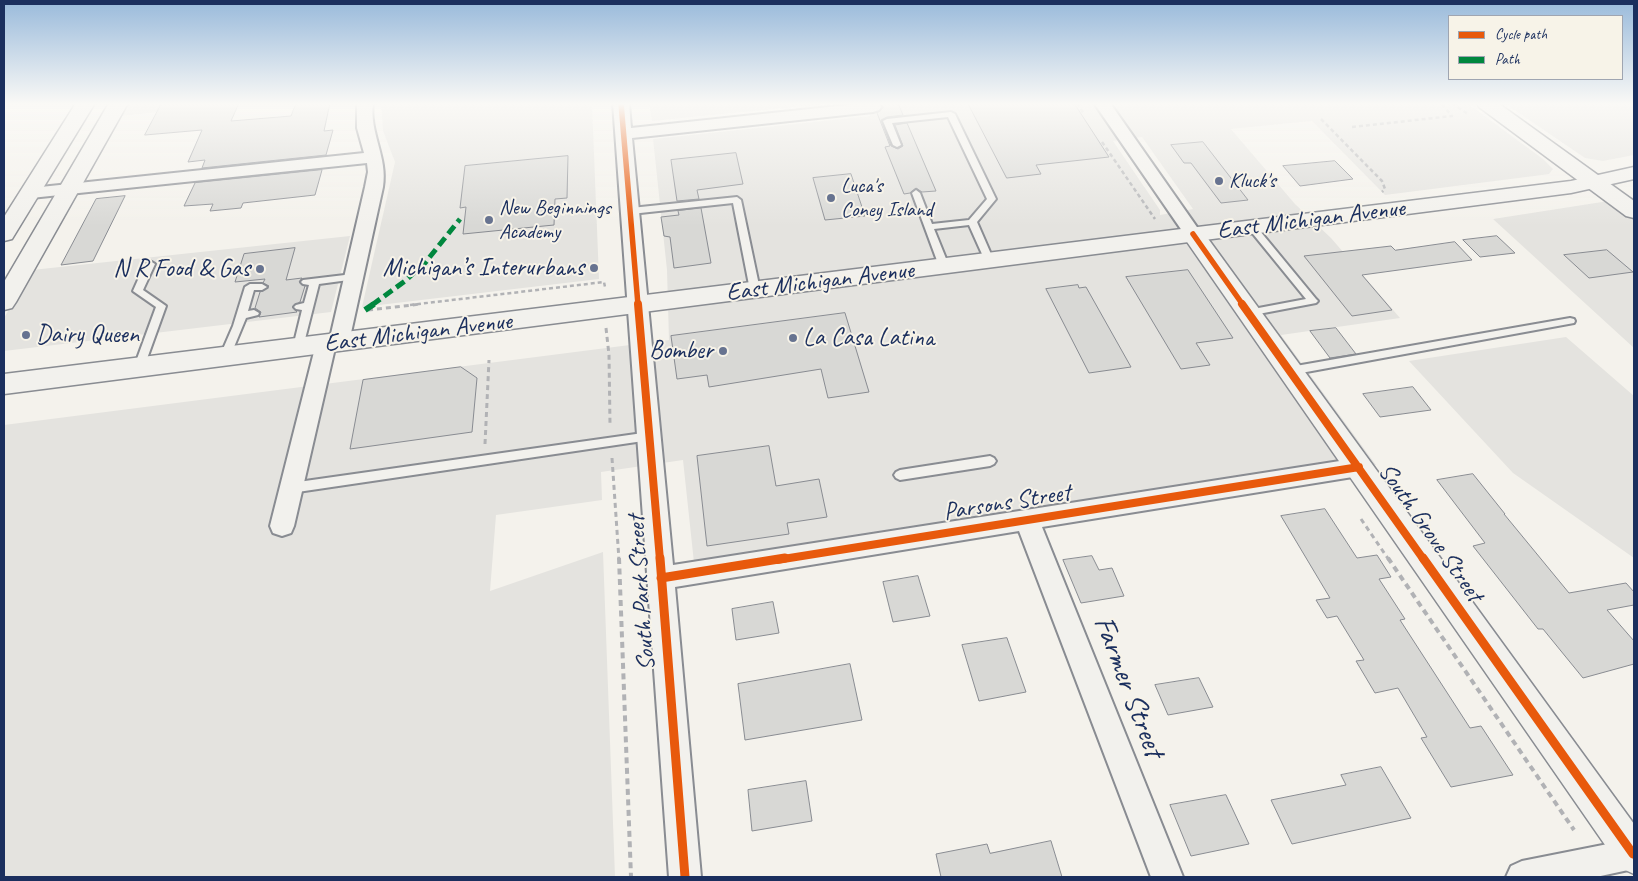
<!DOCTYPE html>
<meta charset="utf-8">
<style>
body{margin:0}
#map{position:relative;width:1638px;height:881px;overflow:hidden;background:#f4f2ec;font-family:Caveat,sans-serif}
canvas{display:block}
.frame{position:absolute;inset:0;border:5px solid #1b2f5e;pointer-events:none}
.legend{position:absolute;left:1448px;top:15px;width:175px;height:65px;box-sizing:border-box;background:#f7f3e8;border:1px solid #9fa5b1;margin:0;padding:6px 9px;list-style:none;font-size:15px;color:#1b2f5e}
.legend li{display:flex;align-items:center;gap:10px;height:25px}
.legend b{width:25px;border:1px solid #9fa5b1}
</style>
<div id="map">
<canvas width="1638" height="881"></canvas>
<div class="frame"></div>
<ul class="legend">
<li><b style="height:6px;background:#e8590c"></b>Cycle path</li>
<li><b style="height:6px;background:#00873e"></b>Path</li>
</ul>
</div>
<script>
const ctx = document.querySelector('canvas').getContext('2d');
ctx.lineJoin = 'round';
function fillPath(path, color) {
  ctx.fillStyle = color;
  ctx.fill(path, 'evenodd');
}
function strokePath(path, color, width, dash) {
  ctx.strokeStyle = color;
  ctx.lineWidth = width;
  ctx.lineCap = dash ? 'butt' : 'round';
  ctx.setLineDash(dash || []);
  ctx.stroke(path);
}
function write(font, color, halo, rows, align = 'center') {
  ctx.font = font + ' Caveat,sans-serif';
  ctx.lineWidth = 4;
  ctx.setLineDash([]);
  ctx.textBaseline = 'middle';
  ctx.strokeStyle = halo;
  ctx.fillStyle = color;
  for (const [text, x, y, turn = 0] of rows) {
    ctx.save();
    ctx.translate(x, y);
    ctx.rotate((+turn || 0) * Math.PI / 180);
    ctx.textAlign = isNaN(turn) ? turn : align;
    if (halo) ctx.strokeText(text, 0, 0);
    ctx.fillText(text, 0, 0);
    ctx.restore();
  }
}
fillPath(new Path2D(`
 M 129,103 L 251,103 L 121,116 Z
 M 381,103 L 592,103 L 599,279 L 362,307 L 395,162 L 383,131 Z
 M 649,103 L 836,103 L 652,121 Z
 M 861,103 L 1467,103 L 1543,159 L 1553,169 L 1549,174 L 1542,175 L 1385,195 L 1312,121 L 1231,129 L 1295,204 L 1331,238 L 1400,318 L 1281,335 L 1376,465 L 695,572 L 683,460 L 601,472 L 602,500 L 496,515 L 490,591 L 603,552 L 615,877 L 4,877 L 4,425 L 669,340 L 667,270 L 653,139 L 870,116 ZM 1142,137 L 1193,209 L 1160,215 L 1160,210 L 1113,141 Z
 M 1504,103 L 1634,103 L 1634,155 L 1603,161 L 1585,158 Z
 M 1634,197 L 1634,348 L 1493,219 Z
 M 350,236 L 331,312 L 4,351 L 4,318 L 32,270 Z
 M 1566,337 L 1634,396 L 1634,558 L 1513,473 L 1409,361 Z`), '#e4e3df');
const building = new Path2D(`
 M 162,103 L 239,103 L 231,121 L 291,116 L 296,103 L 330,103 L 324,131 L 333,130 L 326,155 L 202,168 L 205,160 L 188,162 L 202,130 L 145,135 Z
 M 881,103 L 898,103 L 903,115 L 887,117 L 881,120 L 891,146 L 898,149 L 903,146 L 895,125 L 907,123 L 936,191 L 922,192 L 916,188 L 910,193 L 904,194 L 885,147 L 890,146 L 877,113 L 883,108 Z
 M 968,103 L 1074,103 L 1109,157 L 1036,165 L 1041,174 L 1007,178 Z
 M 1203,142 L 1248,200 L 1221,203 L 1191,163 L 1184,163 L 1171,145 Z
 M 736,153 L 743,184 L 697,190 L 699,199 L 677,201 L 671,160 Z
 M 568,156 L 567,198 L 555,199 L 554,225 L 463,234 L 466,207 L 460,208 L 465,166 Z
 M 1335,161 L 1353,179 L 1300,186 L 1283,166 Z
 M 322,170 L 315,195 L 243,203 L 241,208 L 210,211 L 213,204 L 184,206 L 195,183 Z
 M 851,174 L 865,216 L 825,220 L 813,178 Z
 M 125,196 L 93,261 L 61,265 L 96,199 Z
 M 701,208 L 711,263 L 674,268 L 670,237 L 664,236 L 661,217 L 679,215 L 678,211 Z
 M 1497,236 L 1515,253 L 1480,257 L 1463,240 Z
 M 1455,242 L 1472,260 L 1362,275 L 1392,310 L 1352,316 L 1304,256 L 1391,246 L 1395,250 Z
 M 295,248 L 286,280 L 302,278 L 299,282 L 305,286 L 300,302 L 292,307 L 297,312 L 259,317 L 261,312 L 255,308 L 260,292 L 269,286 L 263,283 L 265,279 L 235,282 L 244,254 Z
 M 1607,250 L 1633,272 L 1589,278 L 1564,255 Z
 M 1188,270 L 1233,338 L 1196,343 L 1210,365 L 1181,369 L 1126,277 Z
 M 1078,285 L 1079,288 L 1086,287 L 1131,367 L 1089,373 L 1046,289 Z
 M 845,313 L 869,392 L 828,398 L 821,369 L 709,387 L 707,375 L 677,379 L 671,336 Z
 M 1336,328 L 1356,354 L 1330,358 L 1310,331 Z
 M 461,367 L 477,378 L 472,432 L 350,449 L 363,380 Z
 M 1413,387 L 1431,410 L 1380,417 L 1363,394 Z
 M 769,446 L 776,486 L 819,479 L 827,517 L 787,523 L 789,534 L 707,546 L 697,456 Z
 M 1473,474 L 1505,514 L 1504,514 L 1569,593 L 1626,583 L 1634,592 L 1634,605 L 1607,610 L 1634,641 L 1634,664 L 1583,678 L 1543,629 L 1538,629 L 1473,546 L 1485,543 L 1437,480 Z
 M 1325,509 L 1357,558 L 1377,555 L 1391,577 L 1379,579 L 1405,619 L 1400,620 L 1470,728 L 1481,726 L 1513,775 L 1451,787 L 1421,738 L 1427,737 L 1398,688 L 1375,693 L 1356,661 L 1364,660 L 1337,616 L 1327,618 L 1316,600 L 1330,598 L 1281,516 Z
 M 1092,556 L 1099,570 L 1112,568 L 1124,596 L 1081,603 L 1063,560 Z
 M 918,576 L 930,616 L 893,622 L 883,582 Z
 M 773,602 L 779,633 L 736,640 L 732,609 Z
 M 1007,638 L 1026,692 L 979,701 L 962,645 Z
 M 850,664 L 862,720 L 745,740 L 738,684 Z
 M 1199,678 L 1213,707 L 1168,715 L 1155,685 Z
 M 1381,767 L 1411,818 L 1292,844 L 1271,800 L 1346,785 L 1341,775 Z
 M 806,781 L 812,821 L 752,831 L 748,790 Z
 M 1226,795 L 1249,844 L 1191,856 L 1170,805 Z
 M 1051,841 L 1062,877 L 941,877 L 936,854 L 987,844 L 990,853 Z`);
fillPath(building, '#d8d8d5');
strokePath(building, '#898c92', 1);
const service = new Path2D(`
 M 951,112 L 955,114 L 996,199 L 977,222 L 994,261 L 992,263 L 986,263 L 969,225 L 934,229 L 949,266 L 944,269 L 939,266 L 912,193 L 916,190 L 920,193 L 932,224 L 969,220 L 987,199 L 948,117 L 892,123 L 901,145 L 897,147 L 893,145 L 883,121 L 887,119 Z
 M 737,197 L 741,200 L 760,290 L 755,293 L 750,290 L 733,203 L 631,214 L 627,211 L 631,208 Z
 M 1252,224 L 1255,225 L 1316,299 L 1318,301 L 1316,303 L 1248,316 L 1244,315 L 1243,313 L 1248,310 L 1306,299 L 1249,229 L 1247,227 Z
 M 150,261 L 155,264 L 143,290 L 166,306 L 144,367 L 139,371 L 134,367 L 156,307 L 133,291 L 145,264 Z
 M 353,274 L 358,277 L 356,279 L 319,284 L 303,347 L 302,350 L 294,350 L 293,347 L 302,310 L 296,309 L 294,307 L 296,305 L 304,303 L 309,285 L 303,284 L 301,282 L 303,280 Z
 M 250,284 L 262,284 L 267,287 L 262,290 L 254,290 L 248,311 L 254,310 L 259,313 L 258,315 L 246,318 L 229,359 L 221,359 L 220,356 L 233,326 L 245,287 Z
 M 1570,318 L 1574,319 L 1575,321 L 1574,323 L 1290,375 L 1285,371 L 1290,367 Z
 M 650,432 L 654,433 L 656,436 L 654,439 L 650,440 L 291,493 L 287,491 L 285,488 L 287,485 L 291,483 Z
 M 990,456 L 994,458 L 996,461 L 994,464 L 990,466 L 900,480 L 896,478 L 894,475 L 896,472 L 900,470 Z`);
const minor = new Path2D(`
 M 357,103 L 373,103 C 369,133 388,157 383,187 L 349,342 L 346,347 L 335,348 L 294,526 L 291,533 L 282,536 L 273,533 L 270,526 L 316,344 L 319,339 L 330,338 L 365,187 L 368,172 L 367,163 L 31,198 L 25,197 L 22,193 L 25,189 L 31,188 L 364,153 L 357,128 Z
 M 613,103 L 629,103 L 631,128 L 866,103 L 879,104 L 881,107 L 879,110 L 873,112 L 632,138 L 673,565 L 1359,458 L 1367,461 L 1371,467 L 1367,473 L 1359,476 L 1042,527 L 1183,877 L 1151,877 L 1019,531 L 675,587 L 701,877 L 669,877 Z
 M 1094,103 L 1110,103 L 1199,230 L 1202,234 L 1199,238 L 1193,240 L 1187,238 Z
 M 1633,839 L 1633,869 L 1596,877 L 1506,877 L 1511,866 L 1522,861 Z`);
const tertiary = new Path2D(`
 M 76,103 L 95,103 L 12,239 L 4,241 L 4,217 Z
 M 109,103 L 128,103 L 16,302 L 12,308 L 4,310 L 4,282 Z
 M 1193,227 L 1201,229 L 1634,824 L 1634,874 L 1621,868 L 1185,239 L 1182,234 L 1185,229 Z`);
const secondary = new Path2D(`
 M 1477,103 L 1498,103 L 1634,201 L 1634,218 L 1626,216 L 1479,107 Z`);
const primary = new Path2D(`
 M 1634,167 L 1634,179 L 1571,193 L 4,394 L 4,374 L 1571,181 Z`);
strokePath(service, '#898c92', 4);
strokePath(minor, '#898c92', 4);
strokePath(tertiary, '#898c92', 3);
strokePath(secondary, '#898c92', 3);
strokePath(primary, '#898c92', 3);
strokePath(new Path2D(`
 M 1077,103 L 1084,114
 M 1452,103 L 1468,114
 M 1321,119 L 1382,181 L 1385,189 L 1382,192
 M 1352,127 L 1452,116 L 1441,103
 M 1102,142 L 1155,219
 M 410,305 L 604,282 L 605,287`), '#b1b2b5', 2.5, [4, 3]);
strokePath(new Path2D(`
 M 368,310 L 421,304
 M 606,328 L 609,355 L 610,424
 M 485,444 L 489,360
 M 612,458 L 619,560
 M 1361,519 L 1389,560`), '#b1b2b5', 3, [5, 4]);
strokePath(new Path2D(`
 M 619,558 L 631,877
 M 1388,558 L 1574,830`), '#b1b2b5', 4, [6, 4.5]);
fillPath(service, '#f2f1ed');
fillPath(minor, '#f2f1ed');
fillPath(tertiary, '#f2f1ed');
fillPath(secondary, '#f2f1ed');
fillPath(primary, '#f2f1ed');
strokePath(new Path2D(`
 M 372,305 L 405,281 L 425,263 L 460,219`), '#00873e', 5, [10, 5]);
strokePath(new Path2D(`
 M 365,310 L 374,304`), '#00873e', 6, [12, 6]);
strokePath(new Path2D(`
 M 621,103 L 638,305
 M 1193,234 L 1243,305`), '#e8590c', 5.5);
strokePath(new Path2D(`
 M 638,304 L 660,560
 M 1242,304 L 1424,560
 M 777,560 L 1359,467`), '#e8590c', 8);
strokePath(new Path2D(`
 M 660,558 L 685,877
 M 1423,558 L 1633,854
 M 661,578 L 785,558`), '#e8590c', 9);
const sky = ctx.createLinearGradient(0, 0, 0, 226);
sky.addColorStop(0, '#99badb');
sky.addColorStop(0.46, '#faf9f6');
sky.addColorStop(1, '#faf9f600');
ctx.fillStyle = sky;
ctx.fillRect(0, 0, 1638, 226);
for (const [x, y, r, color] of [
 [1219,181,5,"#677390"],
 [831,198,5,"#677390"],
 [489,220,5,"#677390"],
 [594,268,5,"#677390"],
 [260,269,5,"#677390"],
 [26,335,5,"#677390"],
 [793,338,5,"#677390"],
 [723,351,5,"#677390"]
]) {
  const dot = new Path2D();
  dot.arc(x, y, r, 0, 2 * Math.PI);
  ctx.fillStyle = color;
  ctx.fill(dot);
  strokePath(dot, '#f7f3e8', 2);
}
write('21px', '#1b2f5e', '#f7f3e8', [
 ["Kluck's",1229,181],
 ["Luca's",841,186],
 ["Coney Island",841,210],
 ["New Beginnings",499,208],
 ["Academy",499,232]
], 'left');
write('25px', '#1b2f5e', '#f7f3e8', [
 ["East Michigan Avenue",1311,220,-7],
 ["East Michigan Avenue",820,282,-7],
 ["East Michigan Avenue",418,333,-7],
 ["Parsons Street",1007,503,-9],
 ["South Grove Street",1430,533,55],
 ["South Park Street",642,593,-94]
]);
write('25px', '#1b2f5e', '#f7f3e8', [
 ["Michigan’s Interurbans",584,268],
 ["N R Food & Gas",250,269],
 ["Dairy Queen",36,335,"left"],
 ["La Casa Latina",803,338,"left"],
 ["Bomber",713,351]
], 'right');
write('30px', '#1b2f5e', '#f7f3e8', [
 ["Farmer Street",1128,687,69]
]);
</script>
